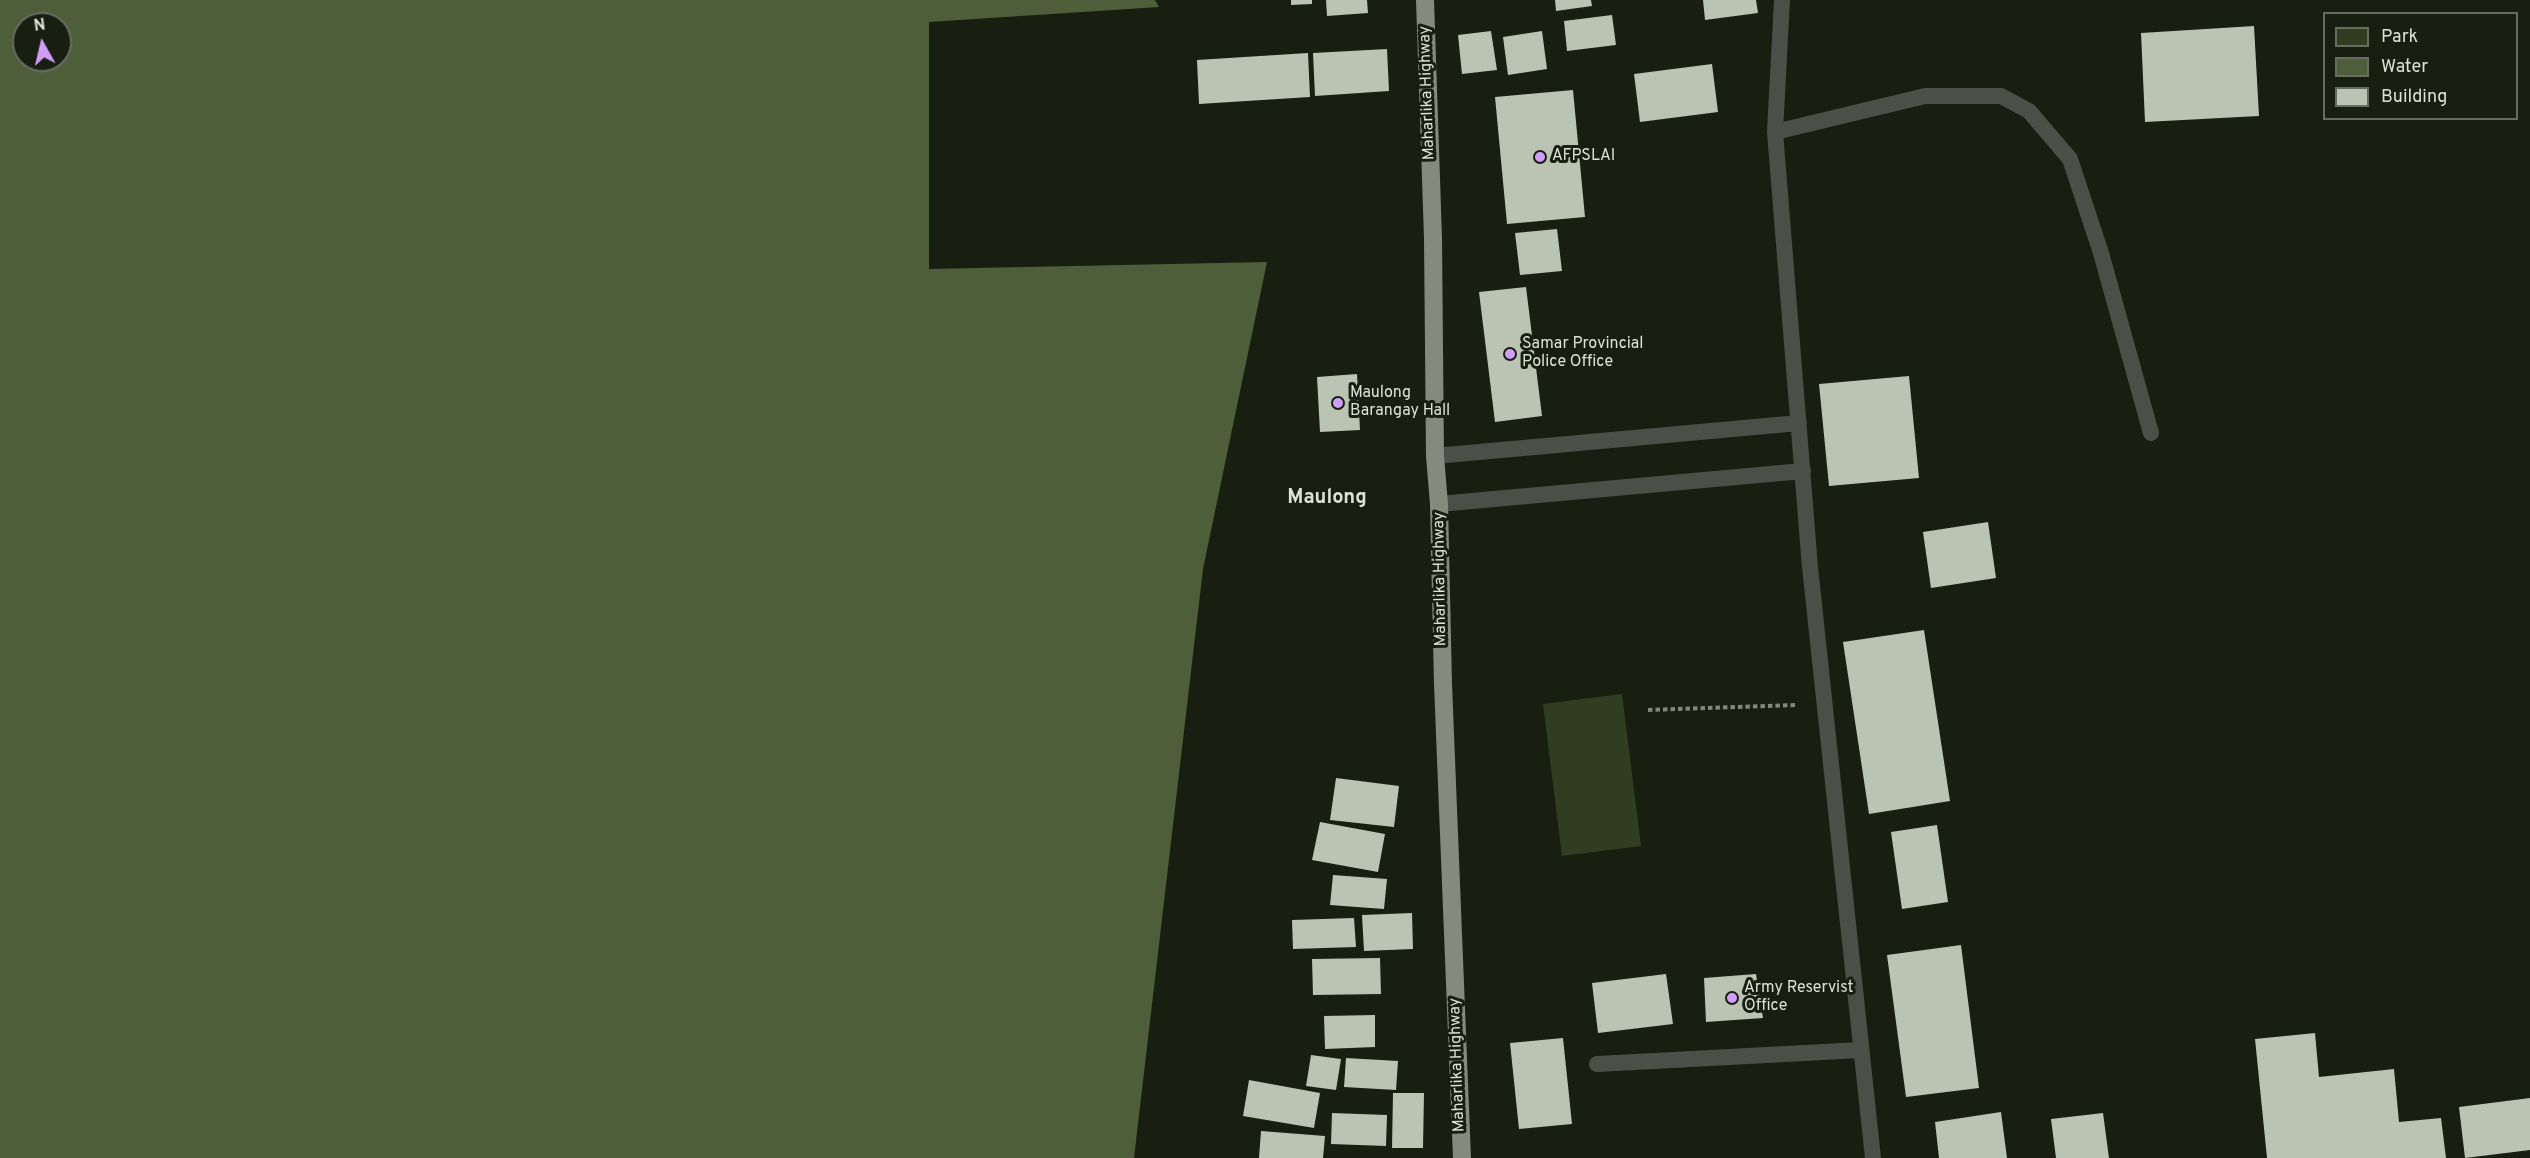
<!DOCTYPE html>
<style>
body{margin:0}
#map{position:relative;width:2530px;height:1158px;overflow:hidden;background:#181e10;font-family:Overpass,sans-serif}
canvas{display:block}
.legend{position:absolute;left:2323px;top:12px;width:195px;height:108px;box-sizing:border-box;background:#181e10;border:2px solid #666c60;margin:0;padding:8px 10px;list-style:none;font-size:18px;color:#dce1d7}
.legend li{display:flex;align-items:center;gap:12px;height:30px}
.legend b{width:30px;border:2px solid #666c60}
.north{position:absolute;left:12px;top:12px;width:60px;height:60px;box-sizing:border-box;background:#181e10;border:2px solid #666c60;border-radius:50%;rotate:352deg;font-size:16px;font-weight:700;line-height:24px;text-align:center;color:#dce1d7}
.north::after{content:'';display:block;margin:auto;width:21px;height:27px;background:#d19dfd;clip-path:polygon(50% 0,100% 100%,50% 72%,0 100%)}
</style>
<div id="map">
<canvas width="2530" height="1158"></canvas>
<ul class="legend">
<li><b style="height:16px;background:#303d21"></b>Park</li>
<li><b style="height:16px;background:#4e5e3a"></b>Water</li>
<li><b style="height:16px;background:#bbc4b2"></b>Building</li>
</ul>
<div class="north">N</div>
</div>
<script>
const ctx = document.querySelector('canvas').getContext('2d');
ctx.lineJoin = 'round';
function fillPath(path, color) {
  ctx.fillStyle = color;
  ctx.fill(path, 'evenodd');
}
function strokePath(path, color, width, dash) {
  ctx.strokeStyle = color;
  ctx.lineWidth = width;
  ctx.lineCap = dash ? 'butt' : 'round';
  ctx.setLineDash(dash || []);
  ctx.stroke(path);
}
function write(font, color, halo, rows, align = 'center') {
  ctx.font = font + ' Overpass,sans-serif';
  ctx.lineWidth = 6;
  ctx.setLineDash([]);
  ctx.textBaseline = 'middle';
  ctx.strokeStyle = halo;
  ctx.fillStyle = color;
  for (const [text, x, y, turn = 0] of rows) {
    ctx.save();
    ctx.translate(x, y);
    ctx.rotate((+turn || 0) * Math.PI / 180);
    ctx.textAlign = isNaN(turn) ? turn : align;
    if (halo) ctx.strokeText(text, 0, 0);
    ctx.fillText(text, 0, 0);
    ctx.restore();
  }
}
fillPath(new Path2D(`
 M 1622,694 L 1641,846 L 1562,856 L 1543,704 Z`), '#303d21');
fillPath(new Path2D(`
 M 0,0 L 1155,0 L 1159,7 L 929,22 L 929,269 L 1267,262 L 1203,569 L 1134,1158 L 0,1158 ZM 24,24 L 60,24 L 60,60 L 24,60 Z`), '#4e5e3a');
fillPath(new Path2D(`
 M 1291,0 L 1312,0 L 1312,4 L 1291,5 Z
 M 1326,0 L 1367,0 L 1368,13 L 1327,16 Z
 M 1555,0 L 1591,0 L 1592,6 L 1556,11 Z
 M 1703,0 L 1756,0 L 1758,13 L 1705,20 Z
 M 1612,15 L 1616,45 L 1567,51 L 1564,21 Z
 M 2254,26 L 2259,116 L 2145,122 L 2141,33 Z
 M 1491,31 L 1497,70 L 1462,74 L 1458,35 Z
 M 1542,31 L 1547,69 L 1508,75 L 1503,37 Z
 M 1387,49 L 1389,91 L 1315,96 L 1313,53 Z
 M 1308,53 L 1310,97 L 1199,104 L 1197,60 Z
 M 1712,64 L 1718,112 L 1640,122 L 1634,74 Z
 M 1573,90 L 1585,217 L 1507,224 L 1495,97 Z
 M 1557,229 L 1562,271 L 1520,275 L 1515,233 Z
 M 1526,287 L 1542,416 L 1495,422 L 1479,292 Z
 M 1357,374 L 1360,430 L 1320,432 L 1317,377 Z
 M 1909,376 L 1919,478 L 1829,486 L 1819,384 Z
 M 1988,522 L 1996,578 L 1931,588 L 1923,532 Z
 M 1924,630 L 1950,801 L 1869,814 L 1843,642 Z
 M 1336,778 L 1399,786 L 1394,827 L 1330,820 Z
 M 1320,822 L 1385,834 L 1378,872 L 1312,860 Z
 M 1937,825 L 1948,902 L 1902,909 L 1891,832 Z
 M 1333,875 L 1387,879 L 1384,909 L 1330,905 Z
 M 1412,913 L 1413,949 L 1364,951 L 1362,915 Z
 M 1354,918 L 1356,947 L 1293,949 L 1292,920 Z
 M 1961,945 L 1979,1088 L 1906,1097 L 1887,955 Z
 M 1380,958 L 1381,994 L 1313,995 L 1312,959 Z
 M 1666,974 L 1673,1024 L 1598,1033 L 1592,983 Z
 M 1756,974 L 1763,1018 L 1706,1022 L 1704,978 Z
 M 1375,1015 L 1375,1047 L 1325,1049 L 1324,1016 Z
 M 2315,1033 L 2319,1077 L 2394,1069 L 2399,1122 L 2441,1118 L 2446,1158 L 2267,1158 L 2255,1039 Z
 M 1563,1038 L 1572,1124 L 1519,1129 L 1510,1043 Z
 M 1311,1055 L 1341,1059 L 1336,1090 L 1306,1086 Z
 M 1346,1058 L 1398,1061 L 1396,1090 L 1344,1087 Z
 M 1249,1080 L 1320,1093 L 1314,1128 L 1243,1116 Z
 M 1393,1093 L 1424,1093 L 1423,1148 L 1392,1148 Z
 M 2530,1098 L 2530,1150 L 2465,1158 L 2459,1107 Z
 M 2001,1112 L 2007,1158 L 1939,1158 L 1935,1122 Z
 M 1332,1113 L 1387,1115 L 1386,1146 L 1331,1144 Z
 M 2103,1113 L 2109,1158 L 2056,1158 L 2051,1119 Z
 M 1261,1131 L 1325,1136 L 1323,1158 L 1259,1158 Z`), '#bbc4b2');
strokePath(new Path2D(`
 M 1648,710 L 1797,705`), '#82887c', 4, [4.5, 3]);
strokePath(new Path2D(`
 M 1782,0 L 1775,132 L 1810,567 L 1873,1158
 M 1775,132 L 1925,96 L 2001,96 L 2029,111 L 2070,159 L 2101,253 L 2151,433
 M 1435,456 L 1799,423
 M 1439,504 L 1803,471
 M 1597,1064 L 1861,1050`), '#4b4f47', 16);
strokePath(new Path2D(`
 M 1425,0 L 1433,238 L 1435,456 L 1439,504 L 1443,684 L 1462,1158`), '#848b7c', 18);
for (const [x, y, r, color] of [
 [1540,157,6,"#d19dfd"],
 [1510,354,6,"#d19dfd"],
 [1338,403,6,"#d19dfd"],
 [1732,998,6,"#d19dfd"]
]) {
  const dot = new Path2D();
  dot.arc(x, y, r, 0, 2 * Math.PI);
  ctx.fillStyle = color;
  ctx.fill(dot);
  strokePath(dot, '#181e10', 2);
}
write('16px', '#dce1d7', '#181e10', [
 ["Maharlika Highway",1428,93,-92],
 ["Maharlika Highway",1441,579,-91],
 ["Maharlika Highway",1458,1065,-92]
]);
write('16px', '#dce1d7', '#181e10', [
 ["AFPSLAI",1552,157],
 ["Samar Provincial",1522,345],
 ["Police Office",1522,363],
 ["Maulong",1350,394],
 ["Barangay Hall",1350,412],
 ["Army Reservist",1744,989],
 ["Office",1744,1007]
], 'left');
write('bold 20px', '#dce1d7', '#181e10', [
 ["Maulong",1327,499]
]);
</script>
